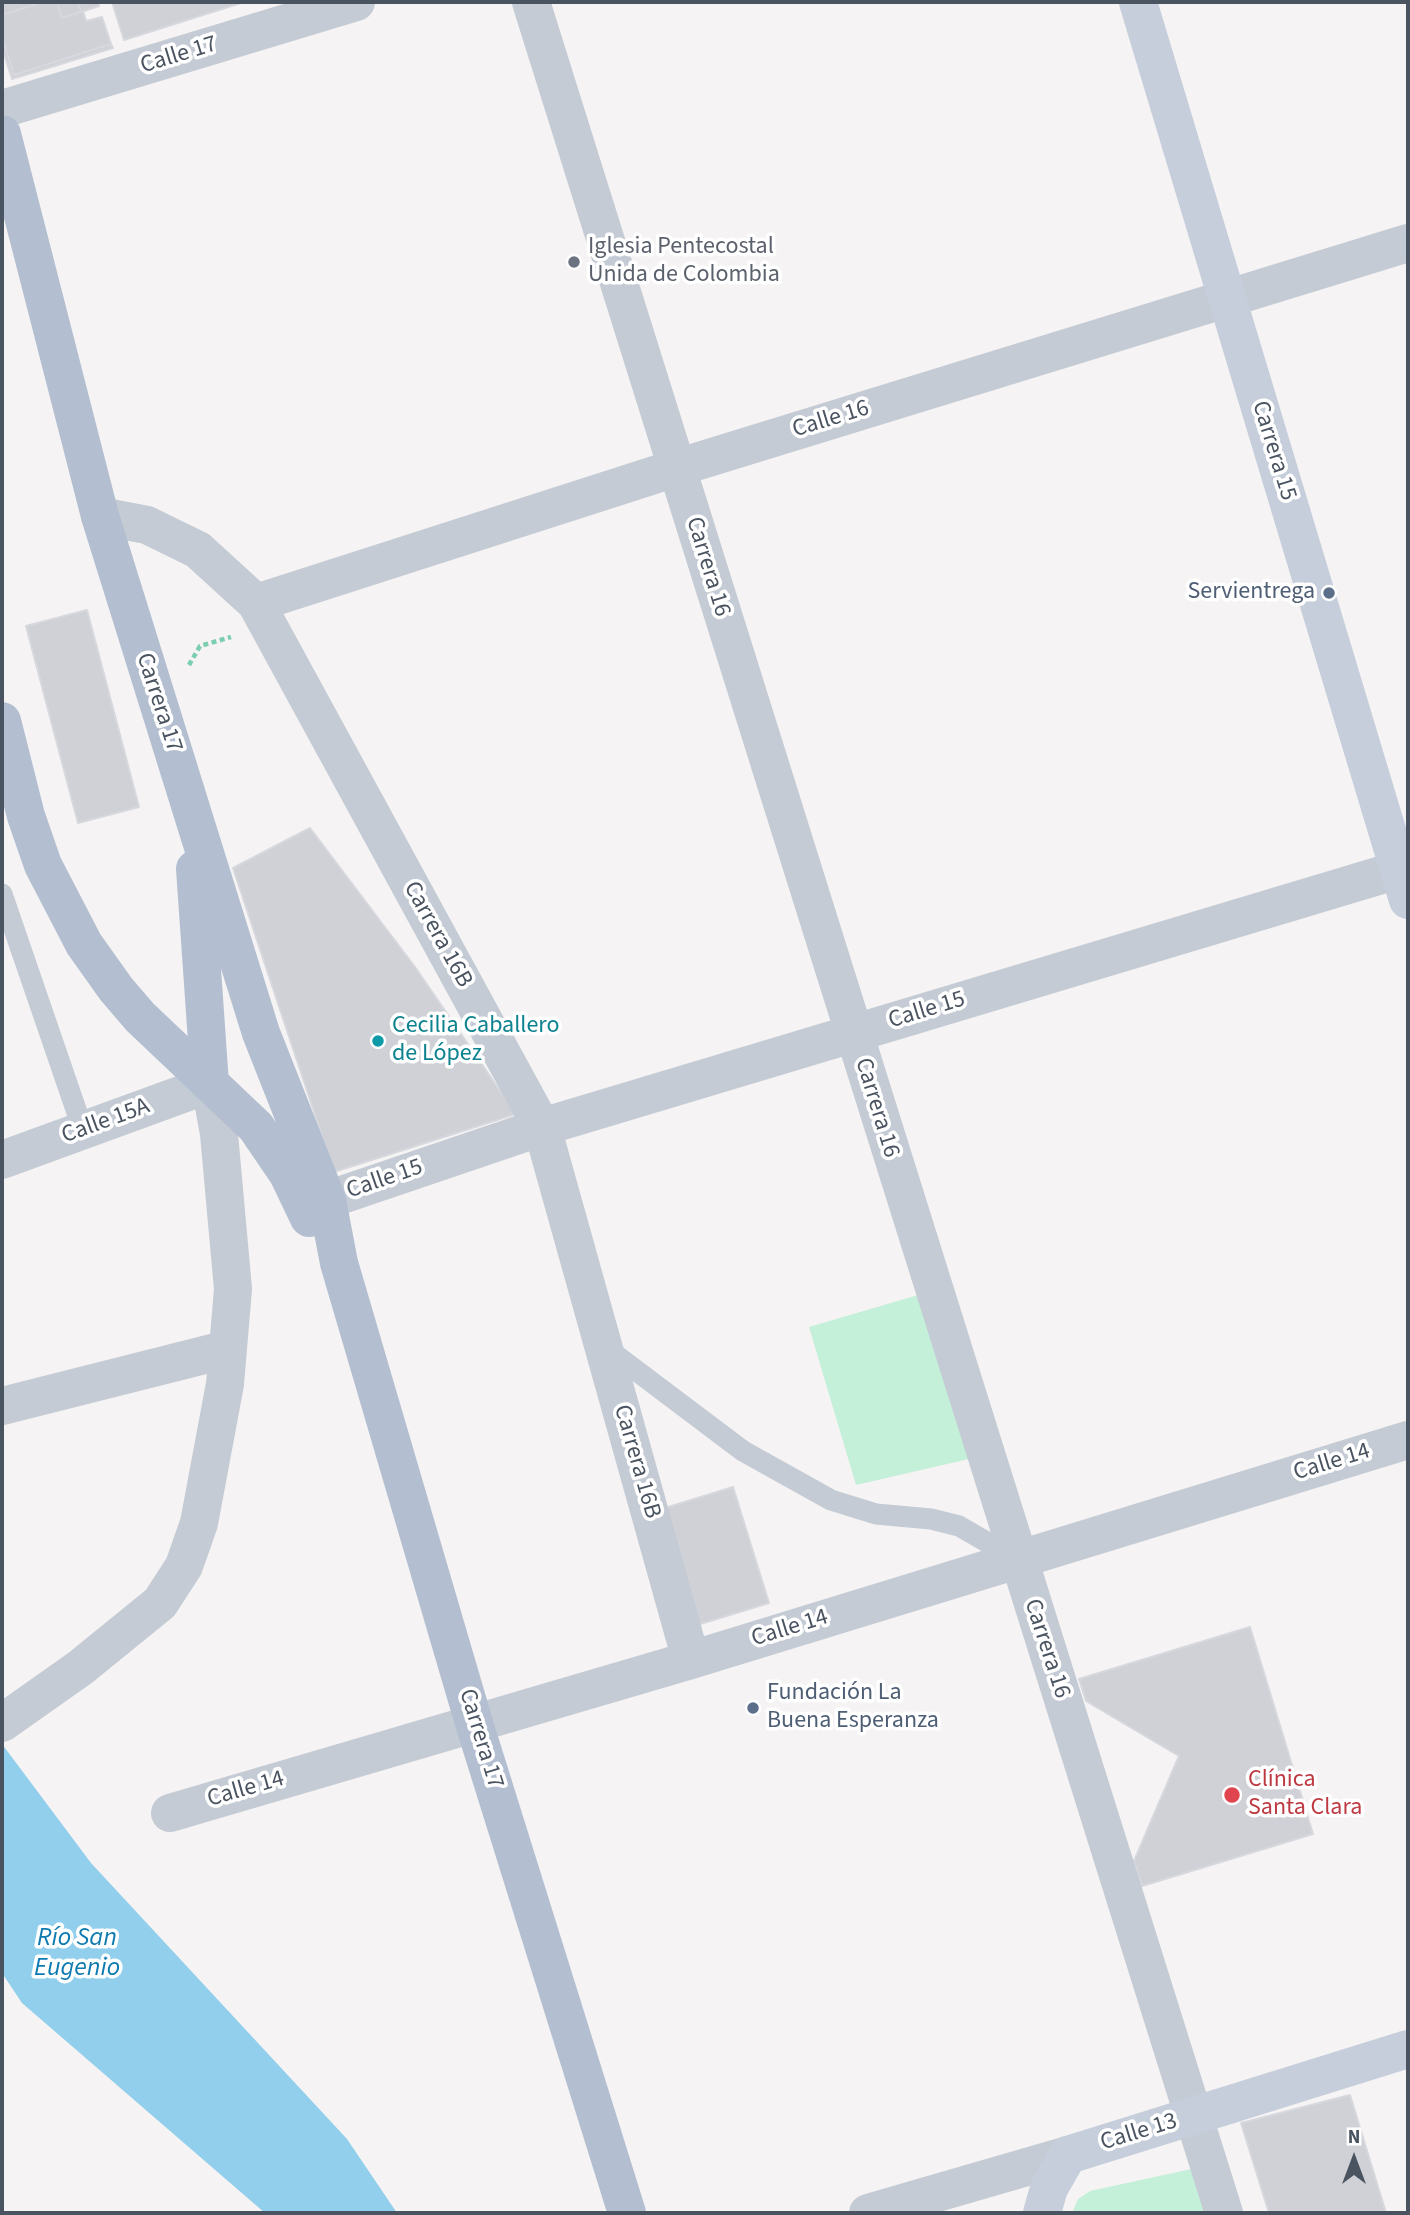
<!DOCTYPE html>
<meta charset="utf-8">
<style>
body{margin:0}
#map{position:relative;width:1410px;height:2215px;overflow:hidden;background:#f5f3f3;font-family:"Source Sans 3",sans-serif}
canvas{display:block}
.frame{position:absolute;inset:0;border:4px solid #4a5360;pointer-events:none}
.north{position:absolute;left:1319px;top:2124px;width:70px;height:70px;-webkit-text-stroke:5px #fff;paint-order:stroke;rotate:0deg;font-size:19px;font-weight:700;line-height:28px;text-align:center;color:#4a5360}
.north::after{content:'';display:block;margin:auto;width:24px;height:32px;background:#4a5360;clip-path:polygon(50% 0,100% 100%,50% 72%,0 100%)}
</style>
<div id="map">
<canvas width="1410" height="2215"></canvas>
<div class="frame"></div>
<div class="north">N</div>
</div>
<script>
const ctx = document.querySelector('canvas').getContext('2d');
ctx.lineJoin = 'round';
function fillPath(path, color) {
  ctx.fillStyle = color;
  ctx.fill(path, 'evenodd');
}
function strokePath(path, color, width, dash) {
  ctx.strokeStyle = color;
  ctx.lineWidth = width;
  ctx.lineCap = dash ? 'butt' : 'round';
  ctx.setLineDash(dash || []);
  ctx.stroke(path);
}
function write(font, color, halo, rows, align = 'center') {
  ctx.font = font + ' "Source Sans 3",sans-serif';
  ctx.lineWidth = 7;
  ctx.setLineDash([]);
  ctx.textBaseline = 'middle';
  ctx.strokeStyle = halo;
  ctx.fillStyle = color;
  for (const [text, x, y, turn = 0] of rows) {
    ctx.save();
    ctx.translate(x, y);
    ctx.rotate((+turn || 0) * Math.PI / 180);
    ctx.textAlign = isNaN(turn) ? turn : align;
    if (halo) ctx.strokeText(text, 0, 0);
    ctx.fillText(text, 0, 0);
    ctx.restore();
  }
}
fillPath(new Path2D(`
 M 925,1293 L 973,1458 L 856,1485 L 809,1327 Z
 M 1196,2168 L 1209,2213 L 1072,2213 L 1078,2199 L 1090,2191 Z`), '#c4f0da');
fillPath(new Path2D(`
 M 2,1744 L 91,1863 L 347,2139 L 397,2213 L 265,2213 L 22,2003 L 2,1973 Z`), '#91cfec');
const building = new Path2D(`
 M 2,2 L 38,2 L 39,3 L 2,15 Z
 M 43,2 L 57,2 L 62,18 L 83,11 L 86,21 L 102,17 L 111,44 L 14,75 L 2,37 L 2,15 Z
 M 57,2 L 78,2 L 81,12 L 62,18 Z
 M 78,2 L 98,2 L 99,6 L 81,12 Z
 M 112,2 L 244,2 L 124,40 Z
 M 2,37 L 14,75 L 104,46 L 111,44 L 113,48 L 12,79 L 2,48 Z
 M 87,610 L 139,807 L 78,823 L 26,626 Z
 M 310,828 L 415,967 L 516,1114 L 334,1172 L 233,868 Z
 M 733,1487 L 769,1603 L 697,1625 L 662,1509 Z
 M 1250,1627 L 1313,1834 L 1142,1886 L 1134,1861 L 1179,1756 L 1086,1701 L 1079,1679 Z
 M 1350,2095 L 1386,2213 L 1269,2213 L 1241,2123 Z`);
fillPath(building, '#cfd1d7');
strokePath(building, '#d7d8de', 2);
strokePath(new Path2D(`
 M 189,665 L 200,646 L 231,637`), '#7bceaf', 4.5, [5, 3.5]);
strokePath(new Path2D(`
 M 2,894 L 83,1130
 M 605,1347 L 743,1451 L 831,1500 L 876,1514 L 931,1519 L 959,1526 L 1018,1560`), '#c4cbd4', 21);
strokePath(new Path2D(`
 M 531,2 L 1224,2213
 M 2,109 L 356,2
 M 100,516 L 147,525 L 198,550 L 256,603 L 542,1127 L 691,1660
 M 256,603 L 676,468 L 1408,243
 M 2,1160 L 210,1084 L 219,1134 L 233,1289 L 225,1384 L 199,1523 L 184,1566 L 160,1603 L 80,1668 L 2,1723
 M 327,1200 L 542,1127 L 1408,867
 M 2,1406 L 228,1349
 M 170,1813 L 691,1660 L 1408,1440
 M 868,2213 L 1068,2155`), '#c4cbd4', 38);
strokePath(new Path2D(`
 M 1138,2 L 1408,900
 M 1042,2213 L 1049,2188 L 1068,2155 L 1408,2049`), '#c6cedb', 38);
strokePath(new Path2D(`
 M 2,134 L 100,516 L 261,1033 L 327,1200 L 339,1263 L 474,1723 L 627,2213
 M 2,721 L 26,816 L 43,865 L 84,944 L 116,989 L 140,1017 L 256,1127 L 288,1174 L 309,1218
 M 195,869 L 210,1084`), '#b3bfd0', 38);
for (const [x, y, r, color] of [
 [574,262,7,"#6b7280"],
 [1329,593,7,"#5c6f8a"],
 [378,1041,7,"#0f9aa8"],
 [753,1708,7,"#5c6f8a"],
 [1232,1795,9,"#e0444e"]
]) {
  const dot = new Path2D();
  dot.arc(x, y, r, 0, 2 * Math.PI);
  ctx.fillStyle = color;
  ctx.fill(dot);
  strokePath(dot, '#fff', 2.5);
}
write('24px', '#4a5360', '#fff', [
 ["Calle 17",179,56,-17],
 ["Calle 16",831,420,-17],
 ["Carrera 15",1273,451,73],
 ["Carrera 16",707,567,73],
 ["Carrera 17",158,703,72],
 ["Carrera 16B",437,935,61],
 ["Calle 15",927,1011,-17],
 ["Carrera 16",876,1108,73],
 ["Calle 15A",106,1122,-20],
 ["Calle 15",385,1180,-19],
 ["Carrera 16B",636,1462,74],
 ["Calle 14",1332,1463,-17],
 ["Calle 14",790,1629,-17],
 ["Carrera 16",1046,1649,72],
 ["Carrera 17",480,1739,73],
 ["Calle 14",246,1790,-16],
 ["Calle 13",1139,2133,-17]
]);
write('24px', '#5b616d', '#fff', [
 ["Iglesia Pentecostal",588,248],
 ["Unida de Colombia",588,276]
], 'left');
write('24px', '#4e5e75', '#fff', [
 ["Servientrega",1315,593],
 ["Fundación La",767,1694,"left"],
 ["Buena Esperanza",767,1722,"left"]
], 'right');
write('24px', '#0d838f', '#fff', [
 ["Cecilia Caballero",392,1027],
 ["de López",392,1055]
], 'left');
write('24px', '#be3a42', '#fff', [
 ["Clínica",1248,1781],
 ["Santa Clara",1248,1809]
], 'left');
write('italic 26px', '#0e7bb0', '#fff', [
 ["Río San",77,1939],
 ["Eugenio",77,1969]
]);
</script>
